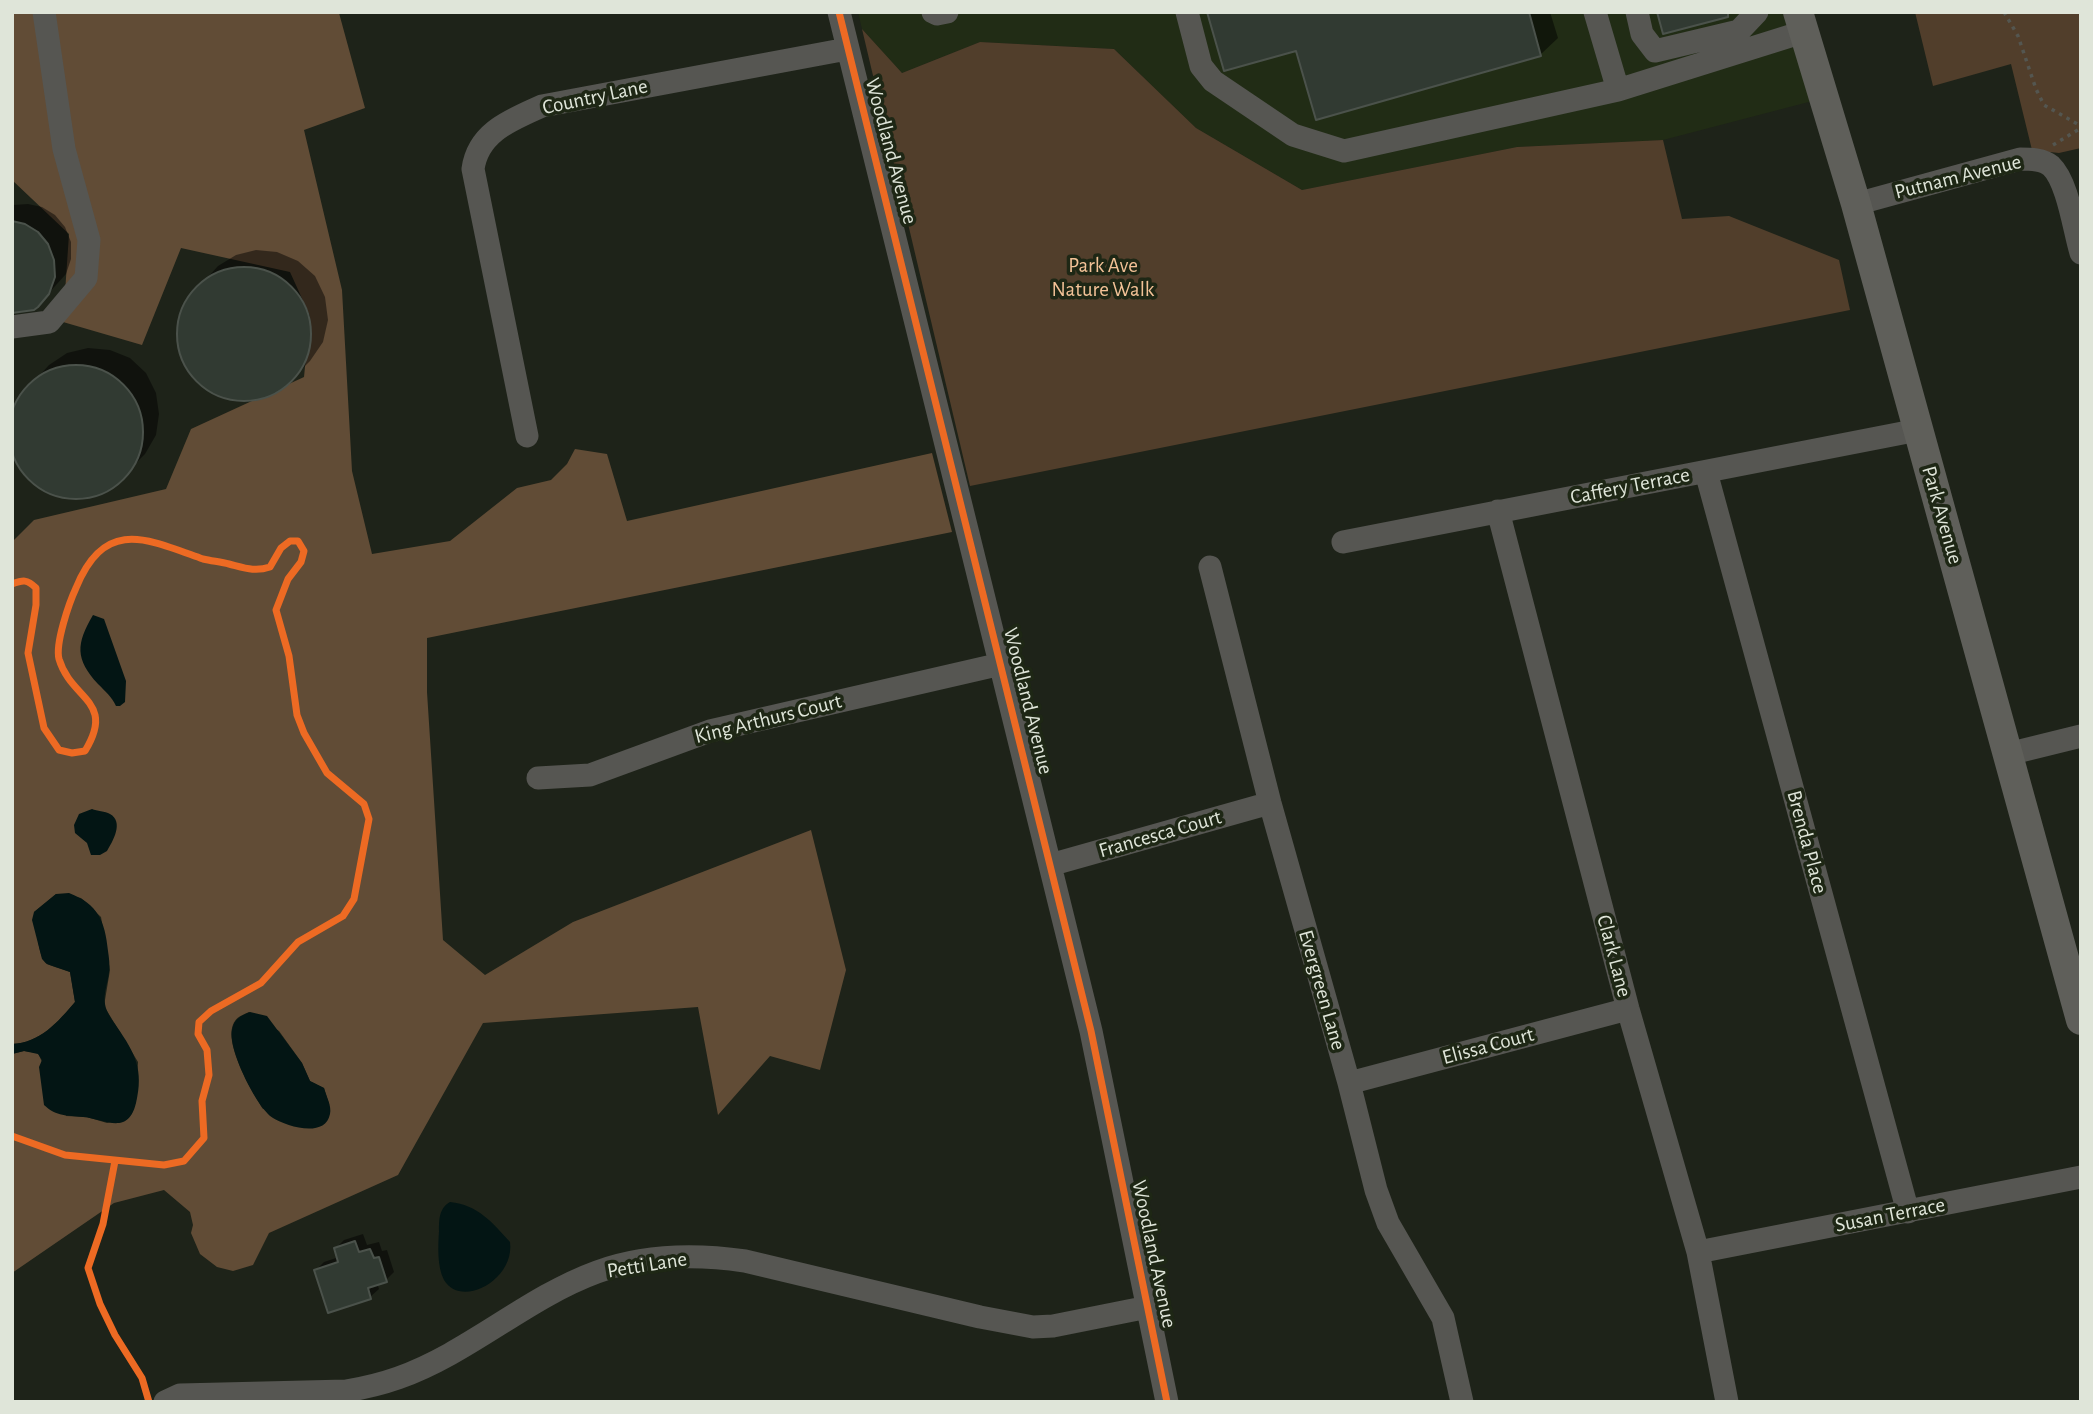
<!DOCTYPE html>
<style>
body{margin:0}
#map{position:relative;width:2093px;height:1414px;overflow:hidden;background:#1e2319;font-family:"Alegreya Sans",sans-serif}
canvas{display:block}
.frame{position:absolute;inset:0;border:14px solid #dfe5d9;pointer-events:none}
</style>
<div id="map">
<canvas width="2093" height="1414"></canvas>
<div class="frame"></div>
</div>
<script>
const ctx = document.querySelector('canvas').getContext('2d');
ctx.lineJoin = 'round';
function fillPath(path, color) {
  ctx.fillStyle = color;
  ctx.fill(path, 'evenodd');
}
function strokePath(path, color, width, dash) {
  ctx.strokeStyle = color;
  ctx.lineWidth = width;
  ctx.lineCap = dash ? 'butt' : 'round';
  ctx.setLineDash(dash || []);
  ctx.stroke(path);
}
function write(font, color, halo, rows, align = 'center') {
  ctx.font = font + ' "Alegreya Sans",sans-serif';
  ctx.lineWidth = 7;
  ctx.setLineDash([]);
  ctx.textBaseline = 'middle';
  ctx.strokeStyle = halo;
  ctx.fillStyle = color;
  for (const [text, x, y, turn = 0] of rows) {
    ctx.save();
    ctx.translate(x, y);
    ctx.rotate((+turn || 0) * Math.PI / 180);
    ctx.textAlign = isNaN(turn) ? turn : align;
    if (halo) ctx.strokeText(text, 0, 0);
    ctx.fillText(text, 0, 0);
    ctx.restore();
  }
}
fillPath(new Path2D(`
 M 858,12 L 1798,12 L 1824,98 L 1663,140 L 1517,147 L 1302,190 L 1196,128 L 1114,49 L 980,42 L 902,73 L 862,29 Z`), '#212c15');
fillPath(new Path2D(`
 M 1915,12 L 2081,12 L 2081,148 L 2059,153 L 2032,150 L 2011,64 L 1933,86 Z
 M 862,29 L 902,73 L 980,42 L 1114,49 L 1196,128 L 1302,190 L 1517,147 L 1663,140 L 1682,219 L 1729,216 L 1839,260 L 1850,310 L 970,486 Z`), '#513e2b');
fillPath(new Path2D(`
 M 12,12 L 339,13 L 365,108 L 304,130 L 342,290 L 352,471 L 372,554 L 450,541 L 517,488 L 551,480 L 567,464 L 575,449 L 607,454 L 627,521 L 932,453 L 952,532 L 427,638 L 427,692 L 443,940 L 485,975 L 573,922 L 811,830 L 846,970 L 820,1070 L 770,1056 L 718,1115 L 698,1007 L 483,1023 L 398,1175 L 269,1233 L 253,1265 L 233,1271 L 217,1267 L 200,1254 L 191,1233 L 193,1225 L 190,1212 L 164,1190 L 114,1203 L 12,1273 L 12,1054 L 24,1051 L 38,1053 L 66,1116 L 87,1117 L 107,1123 L 126,1120 L 132,1113 L 136,1101 L 138,1062 L 104,1006 L 110,970 L 101,917 L 81,898 L 56,894 L 34,912 C 36,923 38,959 47,964 C 53,967 63,969 70,972 L 75,1002 C 58,1022 40,1043 12,1044 L 12,542 L 34,520 L 166,489 L 191,429 L 304,377 L 310,316 L 290,272 L 181,248 L 142,345 L 63,322 L 69,234 L 12,180 ZM 249,1012 L 279,1031 L 302,1063 L 310,1081 L 324,1088 L 329,1104 L 263,1109 C 252,1091 221,1040 235,1021 C 238,1016 245,1014 249,1012 Z`), '#614c36');
fillPath(new Path2D(`
 M 93,615 L 104,619 L 126,681 L 125,702 L 120,706 L 116,706 C 112,697 105,691 98,684 C 75,659 76,644 93,615 Z
 M 92,809 C 97,811 105,811 110,814 C 124,822 113,841 107,851 L 100,855 L 91,855 L 87,843 L 75,833 L 74,825 L 79,814 Z
 M 69,893 C 98,904 105,921 108,951 C 109,958 110,965 109,972 C 108,983 103,993 105,1004 C 106,1012 113,1021 117,1027 C 135,1053 144,1070 136,1103 C 128,1136 105,1119 83,1117 C 67,1115 57,1117 44,1105 L 39,1067 L 42,1060 L 38,1054 L 24,1051 L 12,1054 L 12,1044 C 40,1043 58,1022 75,1002 L 70,972 L 47,964 L 42,959 L 32,920 L 34,912 L 56,894 Z
 M 250,1012 L 267,1016 L 302,1063 L 310,1081 L 324,1088 C 326,1096 332,1106 330,1114 C 325,1139 286,1126 273,1118 C 256,1107 228,1049 232,1030 C 234,1019 240,1016 250,1012 Z
 M 450,1202 C 478,1205 492,1222 510,1242 C 515,1280 461,1309 444,1280 C 437,1267 438,1246 439,1231 C 439,1220 439,1208 450,1202 Z`), '#031514');
fillPath(new Path2D(`
 M 1209,12 L 1550,12 L 1558,38 L 1540,55 L 1297,49 Z
 M 28,204 L 42,207 L 55,215 L 65,227 L 71,242 L 71,259 L 66,274 L 37,306 L 12,311 L 13,205 Z
 M 256,250 L 277,252 L 298,261 L 315,276 L 325,297 L 328,320 L 323,342 L 310,361 L 292,379 L 274,393 L 252,400 L 229,398 L 209,391 L 194,377 L 183,360 L 177,340 L 179,319 L 187,300 L 218,266 L 236,255 Z
 M 88,348 L 110,350 L 130,358 L 146,373 L 156,393 L 159,414 L 156,435 L 145,454 L 127,472 L 111,487 L 91,496 L 69,497 L 48,492 L 30,480 L 16,462 L 12,450 L 12,413 L 17,400 L 49,365 L 67,353 Z
 M 363,1234 L 367,1245 L 379,1242 L 382,1251 L 387,1250 L 394,1272 L 386,1280 L 377,1283 L 379,1289 L 370,1297 L 316,1270 L 324,1262 L 339,1257 L 336,1248 L 344,1240 Z`), '#0007');
const building = new Path2D(`
 M 1207,12 L 1529,12 L 1541,56 L 1316,120 L 1296,51 L 1224,71 Z
 M 1657,12 L 1728,12 L 1728,17 L 1663,34 Z
 M 12,221 L 25,224 L 38,232 L 48,244 L 54,260 L 55,277 L 49,294 L 38,307 L 34,310 L 12,313 Z
 M177 334a67 67 0 1 1 134 0a67 67 0 1 1-134 0Z
 M9 432a67 67 0 1 1 134 0a67 67 0 1 1-134 0Z
 M 355,1241 L 359,1252 L 370,1249 L 374,1258 L 379,1257 L 387,1282 L 368,1288 L 371,1299 L 328,1313 L 314,1270 L 338,1262 L 334,1248 Z`);
fillPath(building, '#313a32');
strokePath(building, '#4b524b', 2);
strokePath(new Path2D(`
 M 2004,12 L 2018,36 L 2036,89 L 2044,105 L 2081,126
 M 2053,145 L 2081,128`), '#545650', 3.5, [3.5, 5]);
strokePath(new Path2D(`
 M 839,12 L 1091,1031 L 1167,1402
 M 933,12 L 937,14 L 947,12
 M 1187,12 L 1201,66 L 1213,81 L 1293,135 L 1344,151 L 1618,90
 M 1595,12 L 1618,90 L 1803,32
 M 1637,12 L 1642,34 L 1655,51 L 1739,31 L 1757,12
 M 1856,204 L 2020,159 C 2029,159 2043,159 2051,166 C 2068,182 2074,230 2081,253
 M 12,327 L 49,322 L 86,278 L 89,240 L 64,149 L 44,12
 M 527,436 L 473,169 C 478,132 511,120 542,106 L 847,49
 M 1706,472 L 1908,1212
 M 1498,511 L 1628,1009 L 1698,1252 L 1727,1402
 M 1343,542 L 1918,430
 M 1210,567 L 1270,803 L 1349,1083 L 1376,1190 L 1388,1223 L 1443,1318 L 1462,1402
 M 2008,754 L 2081,736
 M 538,778 L 590,775 L 710,731 L 1001,664
 M 1050,865 L 1270,803
 M 1349,1083 L 1628,1009
 M 1698,1252 L 2081,1177
 M 165,1402 L 180,1395 L 346,1391 C 364,1388 381,1384 398,1378 C 469,1353 526,1298 597,1272 C 643,1255 696,1254 745,1261 L 980,1317 L 1033,1327 L 1053,1326 L 1148,1307`), '#565652', 23);
strokePath(new Path2D(`
 M 1798,12 L 1856,204 L 2081,1020`), '#5f5f5a', 30);
strokePath(new Path2D(`
 M 839,12 L 1091,1031 L 1167,1402
 M 12,584 C 23,580 27,579 36,588 L 36,605 L 28,653 L 44,728 L 59,750 L 72,753 L 85,751 C 116,700 71,700 59,659 C 55,644 69,603 76,588 C 105,517 147,539 203,559 C 212,561 221,562 229,564 C 245,568 255,572 270,567 L 281,548 L 290,541 L 298,541 L 304,551 L 301,562 L 288,579 L 276,610 L 289,656 L 297,715 L 304,733 L 327,773 L 364,804 L 369,819 L 354,899 L 343,916 L 298,942 L 261,983 L 211,1011 L 199,1022 L 198,1034 L 207,1050 L 209,1075 L 202,1101 L 204,1138 L 184,1161 L 164,1165 L 65,1155 L 12,1136
 M 115,1161 L 103,1224 L 88,1268 L 100,1304 L 115,1335 L 142,1378 L 149,1402`), '#ed6a23', 7);
write('21px', '#dfe5d9', '#1e2715', [
 ["Country Lane",595,97,-12],
 ["Woodland Avenue",891,151,75],
 ["Putnam Avenue",1958,177,-14],
 ["Caffery Terrace",1630,486,-11],
 ["Park Avenue",1942,515,74],
 ["Woodland Avenue",1028,701,76],
 ["King Arthurs Court",768,719,-14],
 ["Francesca Court",1160,834,-16],
 ["Brenda Place",1807,842,75],
 ["Clark Lane",1614,956,75],
 ["Evergreen Lane",1322,990,74],
 ["Elissa Court",1488,1046,-15],
 ["Susan Terrace",1890,1215,-11],
 ["Woodland Avenue",1154,1254,78],
 ["Petti Lane",647,1265,-9]
]);
write('21px', '#f3c297', '#1e2715', [
 ["Park Ave",1103,266],
 ["Nature Walk",1103,290]
]);
</script>
